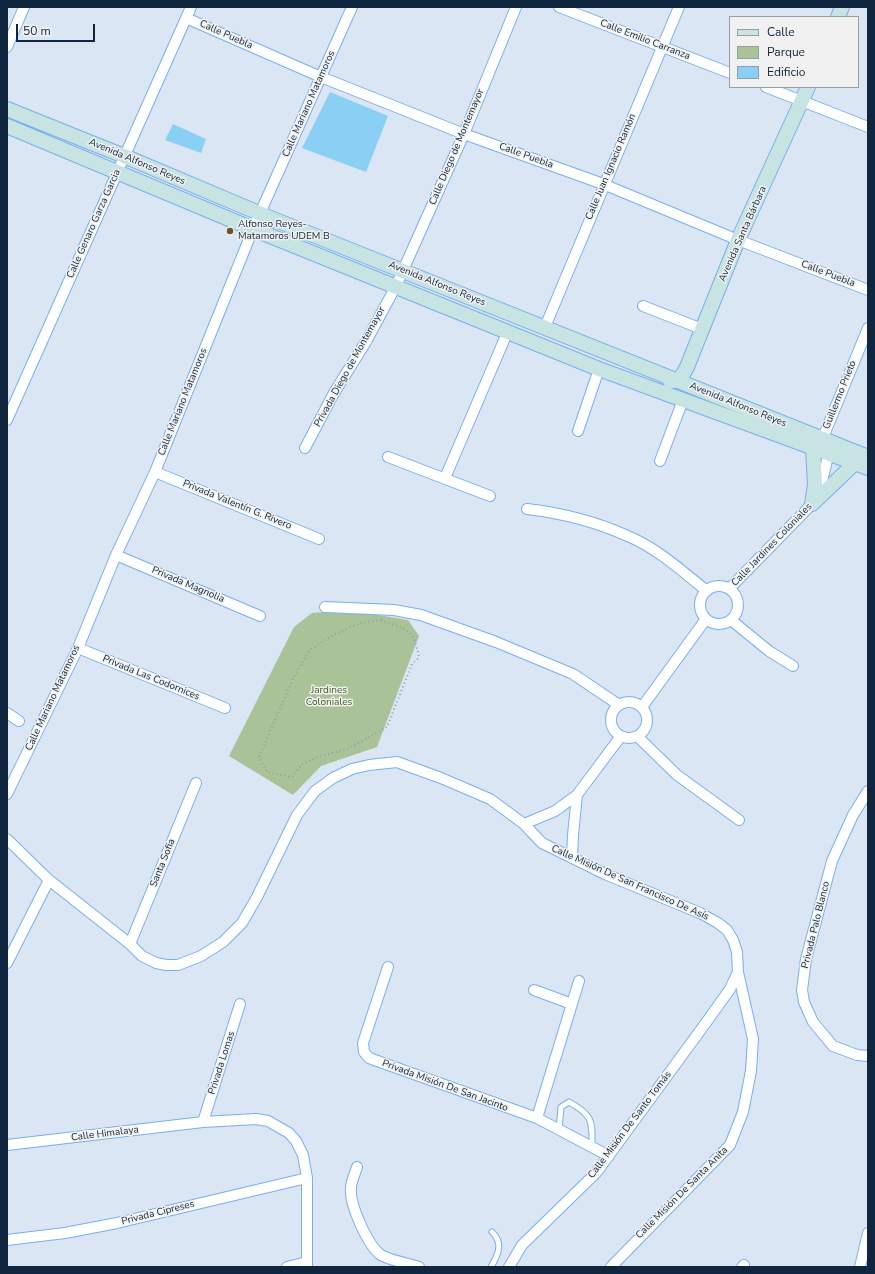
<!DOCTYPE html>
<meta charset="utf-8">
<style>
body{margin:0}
#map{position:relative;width:875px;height:1274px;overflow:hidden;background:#dae6f3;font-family:"Nunito Sans",sans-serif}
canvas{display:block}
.frame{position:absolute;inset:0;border:8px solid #10263f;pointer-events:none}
.legend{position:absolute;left:729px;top:16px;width:130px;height:72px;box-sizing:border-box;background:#f1f1f1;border:1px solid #97a0aa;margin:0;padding:5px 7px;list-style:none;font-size:12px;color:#10263f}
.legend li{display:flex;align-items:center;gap:8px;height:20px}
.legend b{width:20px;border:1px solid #97a0aa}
.scale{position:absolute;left:16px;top:24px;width:79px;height:18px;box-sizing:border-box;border:2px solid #10263f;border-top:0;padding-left:5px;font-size:12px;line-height:14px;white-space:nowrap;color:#10263f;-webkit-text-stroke:3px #f1f1f1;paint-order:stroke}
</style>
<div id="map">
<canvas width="875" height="1274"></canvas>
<div class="frame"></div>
<ul class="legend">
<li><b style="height:5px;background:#c7e4e3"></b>Calle</li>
<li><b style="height:11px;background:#aac298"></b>Parque</li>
<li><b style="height:11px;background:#8ad0f5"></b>Edificio</li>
</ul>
<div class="scale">50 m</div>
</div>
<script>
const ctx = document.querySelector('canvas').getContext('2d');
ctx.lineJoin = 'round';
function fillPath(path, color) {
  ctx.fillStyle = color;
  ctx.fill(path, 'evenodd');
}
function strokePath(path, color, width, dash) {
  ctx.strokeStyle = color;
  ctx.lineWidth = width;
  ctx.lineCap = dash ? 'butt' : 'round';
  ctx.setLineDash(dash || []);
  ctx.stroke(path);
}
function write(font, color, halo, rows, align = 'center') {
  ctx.font = font + ' "Nunito Sans",sans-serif';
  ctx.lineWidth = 3;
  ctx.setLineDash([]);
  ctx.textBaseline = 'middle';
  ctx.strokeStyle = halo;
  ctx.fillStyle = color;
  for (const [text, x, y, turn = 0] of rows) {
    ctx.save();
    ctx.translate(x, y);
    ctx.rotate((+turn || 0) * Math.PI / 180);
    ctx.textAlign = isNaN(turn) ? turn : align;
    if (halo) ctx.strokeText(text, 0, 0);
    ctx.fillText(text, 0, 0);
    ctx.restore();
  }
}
fillPath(new Path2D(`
 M 325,612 L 361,612 L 408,620 L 419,636 L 377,747 L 321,766 L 293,795 L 229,756 L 294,627 L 312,613 Z`), '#aac298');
fillPath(new Path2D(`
 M 330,92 L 388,116 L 366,172 L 302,148 Z
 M 173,124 L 206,139 L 201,153 L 165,140 Z`), '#8ad0f5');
const lane = new Path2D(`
 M 559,1130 L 561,1107 L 569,1102 C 594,1116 592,1121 592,1148
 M 491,1267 C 498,1255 504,1243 492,1232`);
const street = new Path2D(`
 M 559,7 L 730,73
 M 186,18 L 321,77 L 464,134 L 603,184 L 738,240 L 868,290
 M 7,47 L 24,7
 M 766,87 L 868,127
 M 643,306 L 702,329
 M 545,327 L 679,7
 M 7,420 L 191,7
 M 578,431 L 599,369
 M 305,448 L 334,393 L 367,340 L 396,286 L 464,134 L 516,7
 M 388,457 L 490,496
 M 660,461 L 683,400
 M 155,472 L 319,539
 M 445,478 L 508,331
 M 527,509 C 562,513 597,522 630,537 C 658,549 683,572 707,591
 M 116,555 L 260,616
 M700 605a19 19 0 1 1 38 0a19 19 0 1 1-38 0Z
 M 729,589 L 812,504 L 821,485 L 826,465 L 828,454 L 822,440 L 868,328
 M 325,607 L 394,610 L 421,615 L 496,642 L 573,674 L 619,705
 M 731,620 L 769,651 L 793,666
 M 78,648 L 225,708
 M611 720a18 18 0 1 1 36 0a18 18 0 1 1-36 0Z
 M 642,707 L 706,619
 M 7,713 L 19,721
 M 637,736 L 677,775 L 739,820
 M 868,791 L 853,815 L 832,861 L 806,959 L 802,990 L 804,1002 L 813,1022 L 833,1046 L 857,1055 L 868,1056
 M 7,794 L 78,648 L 116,555 L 155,472 L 253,229 L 352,7
 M 524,824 L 555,811 L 577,795 L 621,736
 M 7,839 L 49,880 L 130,944 L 142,956 L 156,963 L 166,965 L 178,965 L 201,956 L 223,942 L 242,923 L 257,897 L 297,815 L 315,791 L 333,778 L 352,769 L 369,765 L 397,762 L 441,778 L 490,799 L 524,824 L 542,843 L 605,874 L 700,913 L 718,923 L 727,930 L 733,940 L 737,952 L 738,972 L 753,1039 L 751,1071 L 743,1112 L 730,1145 L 611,1267
 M 572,858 L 573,835 L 577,795
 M 130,944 L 196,783
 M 7,963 L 49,880
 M 388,967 L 363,1043 L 364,1052 L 369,1058 L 537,1118 L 609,1156
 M 534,990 L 572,1004
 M 537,1118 L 579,981
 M 203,1122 L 240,1004
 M 7,1145 L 203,1122 L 256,1119 L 268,1121 L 289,1133 L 296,1141 L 303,1155 L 307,1178 L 307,1267
 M 357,1167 C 355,1174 351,1181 351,1188 C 349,1204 368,1246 381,1255 C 391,1261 408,1263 419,1267
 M 7,1240 L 65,1233 L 117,1223 L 307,1178
 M 287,1267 L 307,1262
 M 509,1267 L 522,1245 L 596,1173 L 705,1024 L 730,989 L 738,972
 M 742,1267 L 744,1265
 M 860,1267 L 868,1233`);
const secondary = new Path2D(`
 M 838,17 L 842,7
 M 7,109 L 124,156 L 273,219 L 868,457
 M 7,126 L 253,229 L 599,369 L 868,468
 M 670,381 L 679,381 L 687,367 L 738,240 L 808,87
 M 812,504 L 855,463
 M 812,504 L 815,484 L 813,449`);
strokePath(lane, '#77afef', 7);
strokePath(street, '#77afef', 12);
strokePath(secondary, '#77afef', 16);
strokePath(new Path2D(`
 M 381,620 C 407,630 414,628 419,658 L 412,664 L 387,727 L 347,749 L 318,757 L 302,764 L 292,777 L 267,772 L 259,757 L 295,674 L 310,650 L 331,636 L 360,623 Z`), '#8d9daf', 2, [1, 3]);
strokePath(lane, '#fff', 5);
strokePath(street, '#fff', 10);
strokePath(secondary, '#c7e4e3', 14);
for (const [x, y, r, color] of [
 [230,231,4,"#715227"]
]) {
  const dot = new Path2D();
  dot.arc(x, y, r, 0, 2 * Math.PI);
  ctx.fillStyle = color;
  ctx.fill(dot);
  strokePath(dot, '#f1f1f1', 1.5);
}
write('10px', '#10263f', '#f1f1f1', [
 ["Calle Puebla",226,35,24],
 ["Calle Emilio Carranza",645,40,21],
 ["Calle Mariano Matamoros",309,104,-66],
 ["Calle Diego de Montemayor",457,147,-67],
 ["Calle Puebla",526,156,20],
 ["Avenida Alfonso Reyes",137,162,23],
 ["Calle Juan Ignacio Ramón",611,167,-67],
 ["Calle Genaro Garza Garcia",94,224,-66],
 ["Avenida Santa Bárbara",743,234,-66],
 ["Calle Puebla",828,274,21],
 ["Avenida Alfonso Reyes",437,284,22],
 ["Privada Diego de Montemayor",350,367,-61],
 ["Guillermo Prieto",840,395,-68],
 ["Calle Mariano Matamoros",183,402,-68],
 ["Avenida Alfonso Reyes",738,405,22],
 ["Privada Valentín G. Rivero",237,505,22],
 ["Calle Jardines Coloniales",772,545,-46],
 ["Privada Magnolia",188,585,23],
 ["Privada Las Codornices",151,678,22],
 ["Calle Mariano Matamoros",53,698,-65],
 ["Santa Sofia",163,863,-68],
 ["Calle Misión De San Francisco De Asís",630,883,24],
 ["Privada Palo Blanco",816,925,-76],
 ["Privada Lomas",222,1063,-72],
 ["Privada Misión De San Jacinto",445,1086,20],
 ["Calle Misión De Santo Tomás",630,1125,-53],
 ["Calle Himalaya",105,1134,-7],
 ["Calle Misión De Santa Anita",682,1193,-45],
 ["Privada Cipreses",158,1213,-14]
]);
write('10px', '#10263f', '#f1f1f1', [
 ["Alfonso Reyes-",238,225],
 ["Matamoros UDEM B",238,237]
], 'left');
write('10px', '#3b5d1b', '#f1f1f1', [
 ["Jardines",329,691],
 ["Coloniales",329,703]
]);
</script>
